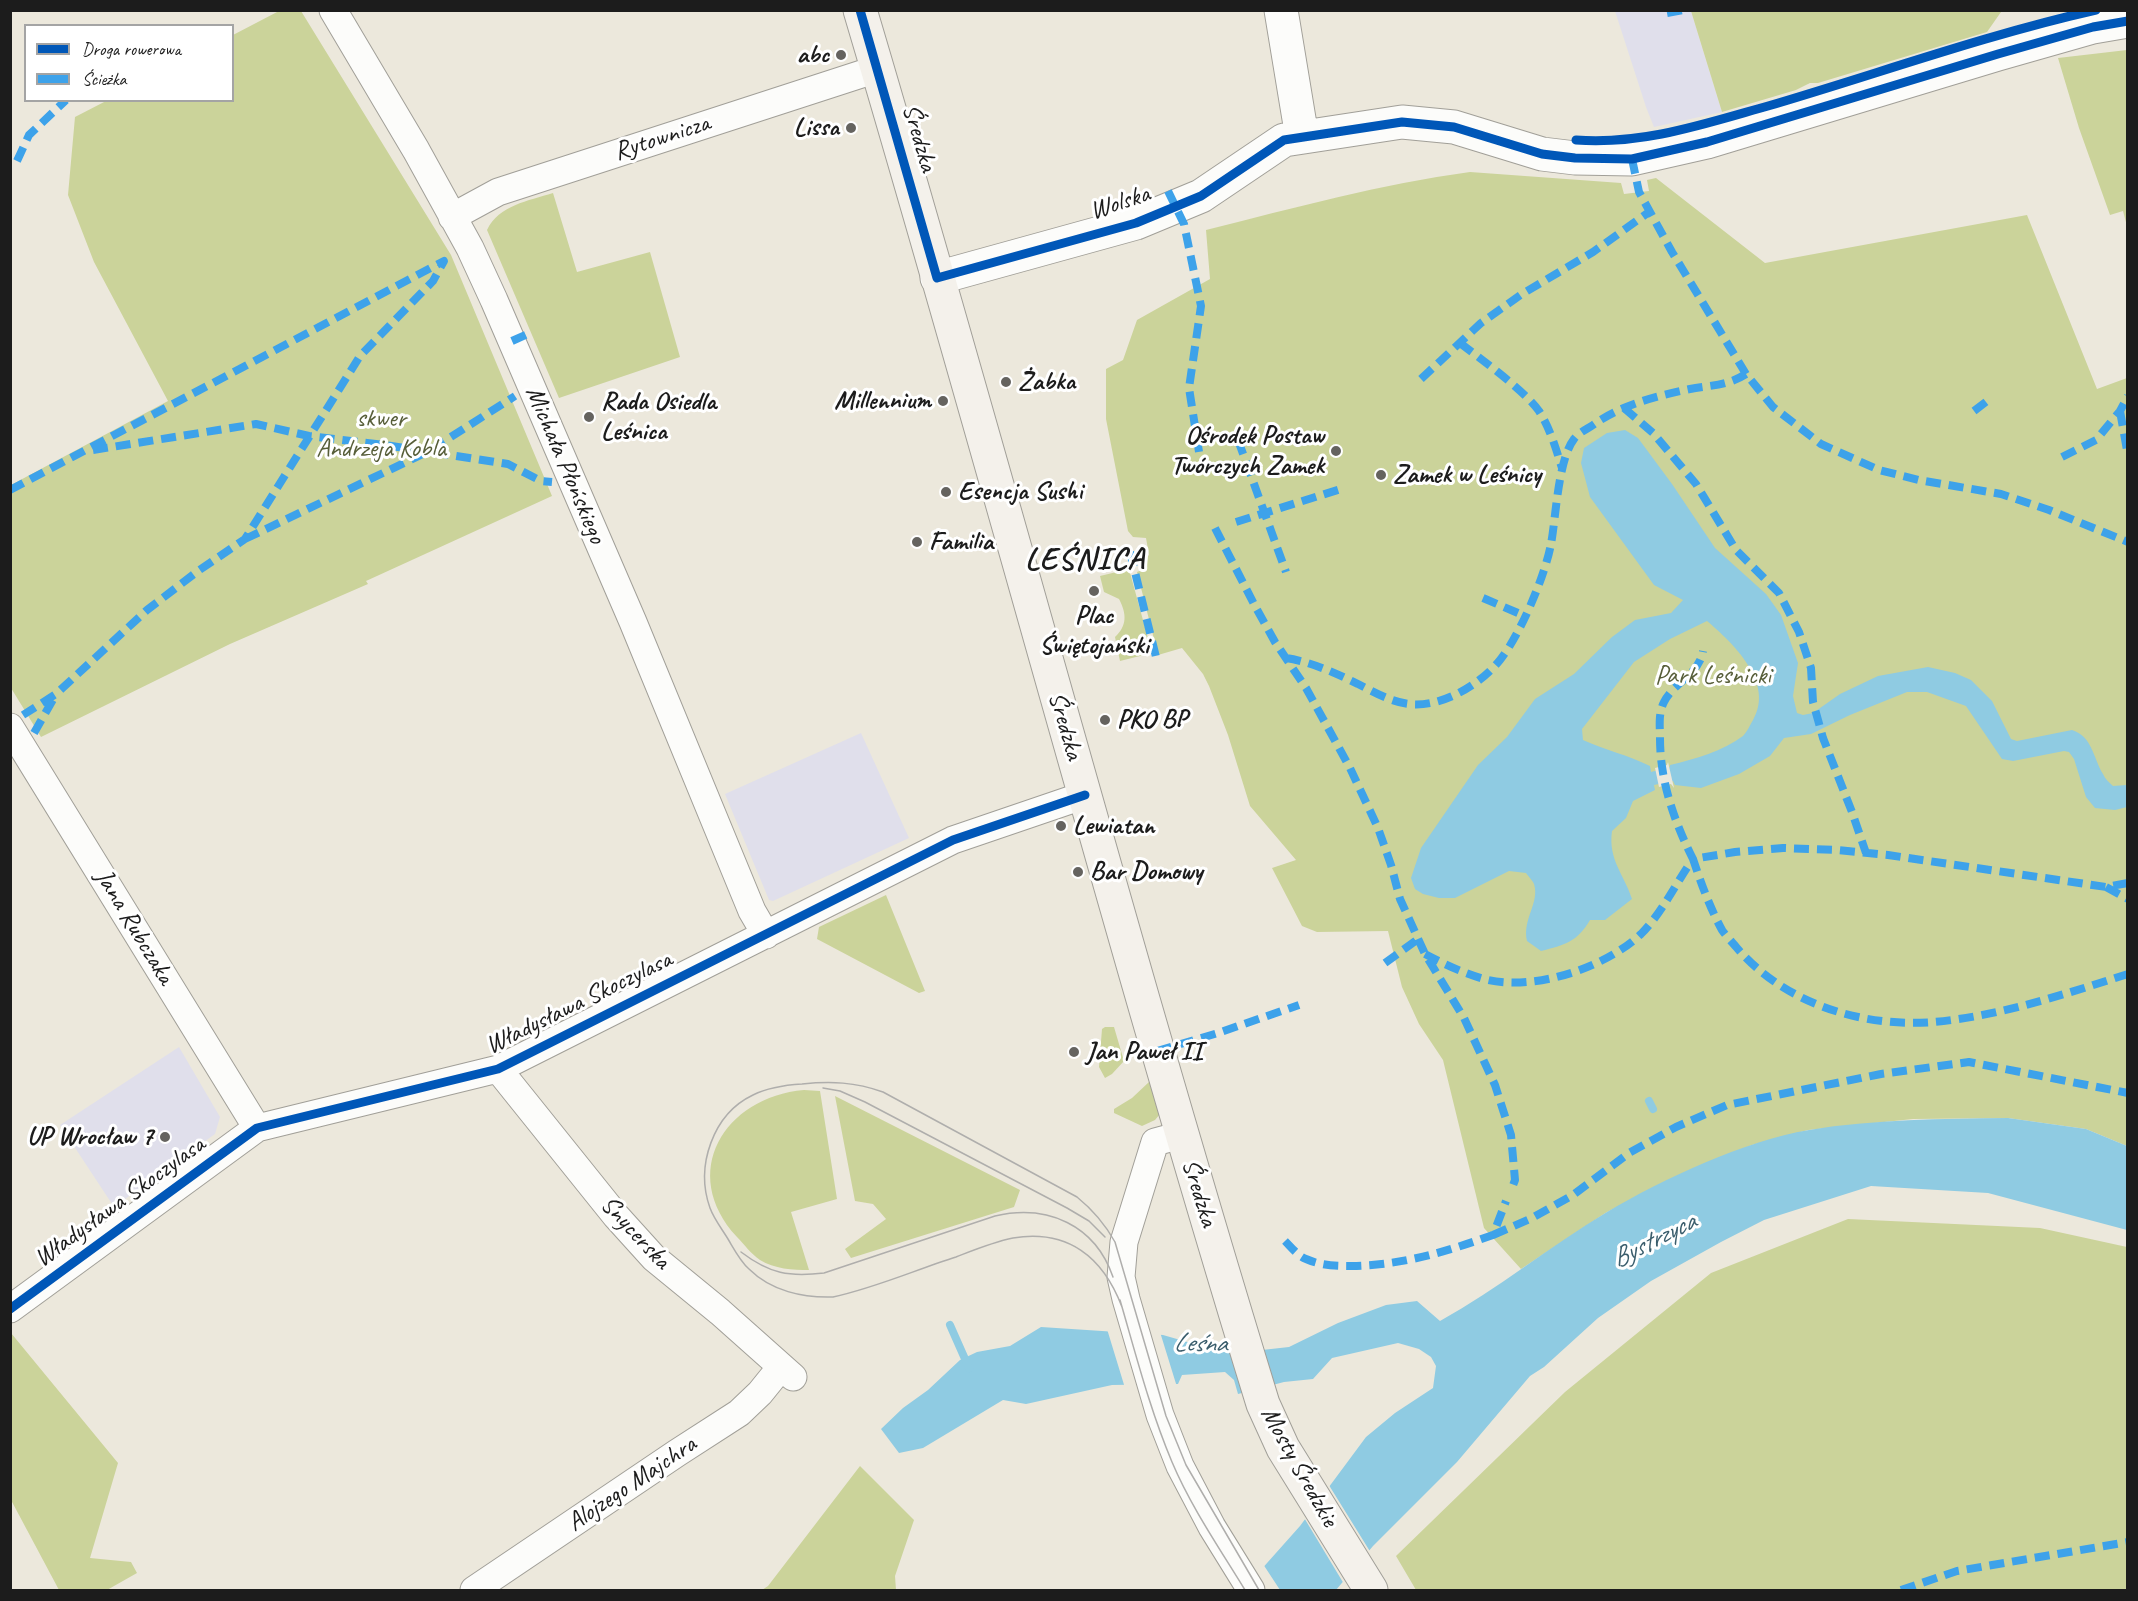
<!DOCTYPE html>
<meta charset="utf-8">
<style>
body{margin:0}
#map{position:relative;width:2138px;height:1601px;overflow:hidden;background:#ece8dc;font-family:Caveat,sans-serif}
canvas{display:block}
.frame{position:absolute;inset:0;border:12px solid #1c1c1c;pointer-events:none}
.legend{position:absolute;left:24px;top:24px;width:210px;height:78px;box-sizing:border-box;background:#fff;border:2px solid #a4a4a4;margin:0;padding:8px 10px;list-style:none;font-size:18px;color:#1c1c1c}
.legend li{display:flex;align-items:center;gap:12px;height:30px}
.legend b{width:30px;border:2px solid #a4a4a4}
</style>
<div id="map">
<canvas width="2138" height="1601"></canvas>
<div class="frame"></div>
<ul class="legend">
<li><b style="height:8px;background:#0057b8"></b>Droga rowerowa</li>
<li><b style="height:8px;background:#3da2ea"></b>Ścieżka</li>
</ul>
</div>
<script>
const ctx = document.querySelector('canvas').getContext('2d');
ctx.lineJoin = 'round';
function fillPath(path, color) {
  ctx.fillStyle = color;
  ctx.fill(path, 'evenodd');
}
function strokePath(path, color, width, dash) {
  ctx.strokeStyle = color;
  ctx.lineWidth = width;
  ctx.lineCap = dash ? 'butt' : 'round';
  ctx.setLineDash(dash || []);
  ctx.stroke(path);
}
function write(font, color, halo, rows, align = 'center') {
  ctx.font = font + ' Caveat,sans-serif';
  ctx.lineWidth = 6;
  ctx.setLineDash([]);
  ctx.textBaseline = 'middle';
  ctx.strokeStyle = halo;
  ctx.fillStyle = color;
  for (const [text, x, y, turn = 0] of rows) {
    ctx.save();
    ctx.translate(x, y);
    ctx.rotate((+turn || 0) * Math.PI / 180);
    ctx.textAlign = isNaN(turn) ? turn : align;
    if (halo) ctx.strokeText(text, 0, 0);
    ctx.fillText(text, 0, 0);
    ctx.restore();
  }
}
fillPath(new Path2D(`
 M 1615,11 L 1691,11 L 1722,112 L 1654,127 L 1646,107 Z
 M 861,733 L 909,838 L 773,901 L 769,900 L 725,794 Z
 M 179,1047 L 220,1117 L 215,1134 L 114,1207 L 60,1125 Z`), '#e0dfeb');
fillPath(new Path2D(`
 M 279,11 L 301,11 L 451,255 L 552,496 L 366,581 L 368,584 L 230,644 L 41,737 L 11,688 L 11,485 L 168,401 L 94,262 L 68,195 L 75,117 L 106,101 L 232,100 L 233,35 Z
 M 1691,11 L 1691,10 L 2004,11 L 2001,12 L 1987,32 L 1818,83 L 1810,83 L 1796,90 L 1722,112 Z
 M 2127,50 L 2128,50 L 2127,226 L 2123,211 L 2110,215 L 2079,128 L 2058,58 Z
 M 1470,172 L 1621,183 L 1624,194 L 1649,191 L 1647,180 L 1656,178 L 1765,263 L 2027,215 L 2097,389 L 2127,378 L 2127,1146 L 2086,1129 L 2008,1118 L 1913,1119 L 1808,1130 L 1752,1145 L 1678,1176 L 1607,1212 L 1521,1269 L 1484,1228 L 1443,1060 L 1419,1024 L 1402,987 L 1388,931 L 1317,932 L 1302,926 L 1272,868 L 1296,860 L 1250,806 L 1228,735 L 1209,686 L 1203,674 L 1182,648 L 1158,655 L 1137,572 L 1142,570 L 1143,560 L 1149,555 L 1146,538 L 1133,537 L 1128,531 L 1106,419 L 1106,369 L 1123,360 L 1137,320 L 1210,279 L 1206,230 C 1294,208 1381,184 1470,172 Z
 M 553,193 L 577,272 L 650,252 L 680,357 L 559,398 L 487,230 C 499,205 528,201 553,193 Z
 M 1129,569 L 1152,653 L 1120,661 L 1115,637 C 1127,626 1127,614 1119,599 L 1104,592 L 1100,576 Z
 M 886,895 L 925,991 L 919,993 L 817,939 L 819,927 Z
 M 1105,1027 L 1114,1027 L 1124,1061 L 1112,1074 L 1105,1078 L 1099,1067 L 1102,1029 Z
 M 1149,1082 L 1160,1114 L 1155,1120 L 1142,1126 L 1114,1113 L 1114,1109 L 1132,1098 Z
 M 804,1090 L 820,1091 L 837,1199 L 791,1212 L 809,1270 C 793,1270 774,1269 760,1260 C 751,1254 744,1244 737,1237 C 678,1173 724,1097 804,1090 Z
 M 835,1096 L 1020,1190 L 1014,1207 L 851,1258 L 845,1249 L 886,1219 L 873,1204 L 855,1201 Z
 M 1848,1219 L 2040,1228 L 2127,1247 L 2127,1590 L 1416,1590 L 1396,1556 L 1565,1392 L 1711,1273 Z
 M 11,1333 L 118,1463 L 90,1558 L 131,1562 L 137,1573 L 107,1590 L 59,1590 L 11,1500 Z
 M 860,1466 L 914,1520 L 895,1576 L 896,1590 L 762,1590 L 768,1586 Z`), '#cbd39a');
fillPath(new Path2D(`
 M 1625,430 L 1638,438 L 1672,484 L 1715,548 L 1766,594 L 1781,615 L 1798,663 L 1793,696 L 1797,713 L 1803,715 L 1813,713 L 1840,694 L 1878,676 L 1928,667 L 1955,673 L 1971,680 L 1992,701 L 2011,739 L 2017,741 L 2072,730 C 2093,737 2093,758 2103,774 C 2105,779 2109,782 2113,786 L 2127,785 L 2127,807 L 2115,810 L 2095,808 L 2086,797 L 2074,759 L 2069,752 L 2064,751 L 2013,761 L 2002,759 L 1966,706 L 1927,692 L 1907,692 L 1850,715 L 1811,734 L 1784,738 L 1770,756 L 1739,774 L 1701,788 L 1675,785 L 1673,781 L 1654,785 L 1655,790 L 1633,801 L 1626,818 L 1612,831 C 1608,860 1624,874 1632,899 L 1605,920 L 1590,920 C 1577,942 1565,945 1541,951 L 1527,941 C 1522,919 1540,903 1534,884 C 1533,881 1528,876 1526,873 L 1509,871 L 1455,898 L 1439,898 L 1423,894 L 1415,889 L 1411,878 L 1421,848 L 1478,765 L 1507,737 L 1535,699 L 1574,674 L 1612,637 L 1635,620 L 1671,613 L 1683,600 L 1654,585 L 1590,497 L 1581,463 L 1584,448 L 1607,433 ZM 1707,621 C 1733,643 1775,683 1753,720 C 1750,725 1747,732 1743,736 C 1723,751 1695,759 1670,765 L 1670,767 L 1651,772 L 1650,766 C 1628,755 1605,750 1583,740 L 1582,729 L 1634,662 L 1670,639 Z
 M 2008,1118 L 2086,1129 L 2127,1146 L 2127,1230 L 1988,1193 L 1871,1186 L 1764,1220 L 1721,1242 L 1651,1281 L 1598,1318 L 1544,1367 L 1530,1376 L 1457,1462 L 1373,1546 L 1336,1590 L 1243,1590 L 1300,1526 L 1366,1437 L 1395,1413 L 1433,1388 L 1436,1366 L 1431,1357 L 1419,1349 L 1398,1343 L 1332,1358 L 1313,1379 L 1284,1382 L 1238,1394 L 1234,1380 L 1225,1372 L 1182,1375 L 1178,1384 L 1112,1385 L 1026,1404 L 1003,1400 L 923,1448 L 899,1453 L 881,1429 L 903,1408 L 928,1390 L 960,1360 L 977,1352 L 1010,1346 L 1041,1327 L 1163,1335 L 1222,1352 L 1262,1350 L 1289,1347 L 1338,1323 L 1386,1305 L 1417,1301 L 1440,1321 C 1498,1289 1550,1246 1607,1212 C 1663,1179 1744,1141 1809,1130 C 1874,1119 1942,1119 2008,1118 Z`), '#8fcbe2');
fillPath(new Path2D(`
 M 1668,762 L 1674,788 L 1671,784 L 1659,787 L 1655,768 L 1667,765 Z
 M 1107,1329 L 1160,1332 L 1177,1387 L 1125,1388 Z
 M 1327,1482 L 1371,1553 L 1344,1584 L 1303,1516 Z
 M 1263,1564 L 1280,1590 L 1240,1590 L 1241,1588 Z`), '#ece8dc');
strokePath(new Path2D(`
 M 1649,1101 L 1653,1109
 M 950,1325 L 969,1368`), '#8fcbe2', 8);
const minor = new Path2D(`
 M 333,10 L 416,150 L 470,248 L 494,300 L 633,622 L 752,911 L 766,935
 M 452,217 L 498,192 L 877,69
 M 10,727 L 257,1128
 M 498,1069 L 616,1216 L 654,1258 L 720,1312 L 793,1377
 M 1181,1135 L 1155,1142 L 1124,1242 L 1121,1277 L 1126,1299 L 1160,1415 L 1180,1466 L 1212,1527 L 1251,1590
 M 10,1309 L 257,1128 L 498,1069 L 953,840 L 1085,795
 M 474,1590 L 677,1453 L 739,1413 L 760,1393 L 781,1367`);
const tertiary = new Path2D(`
 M 1281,10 L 1302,137
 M 937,278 L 1136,223 L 1201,196 L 1284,140 L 1402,122 L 1454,127 L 1542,154 L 1575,158 L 1632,159 L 1707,142 L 1998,54 L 2093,27 L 2128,21`);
const secondary = new Path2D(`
 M 860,10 C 998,474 1121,942 1263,1404 L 1283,1448 L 1371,1590`);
strokePath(minor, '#a19f98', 29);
strokePath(tertiary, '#a19f98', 35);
strokePath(secondary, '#a19f98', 35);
strokePath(minor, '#fcfcfa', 27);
strokePath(tertiary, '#fcfcfa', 33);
strokePath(secondary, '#f4f1eb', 33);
strokePath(new Path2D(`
 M 823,1088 L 840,1091 L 865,1102 L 1067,1208 L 1089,1221 L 1105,1237
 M 741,1252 C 770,1274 789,1277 824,1273 L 995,1216 C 1048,1204 1095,1225 1113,1277
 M 1120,1300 C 1136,1355 1150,1410 1172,1462 C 1191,1507 1220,1549 1245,1590
 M 1122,1307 C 1103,1257 1068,1229 1013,1238 C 993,1242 974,1250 956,1257 C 915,1270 875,1288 833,1297 C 803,1298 771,1291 749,1269 C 740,1261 734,1249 728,1239 C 722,1229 714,1219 710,1208 C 695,1166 713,1114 753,1095 C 769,1087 785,1085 802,1084 C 831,1081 855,1082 883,1092 L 1077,1197 C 1093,1210 1105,1224 1115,1242 L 1166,1416 L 1186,1465 L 1259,1590`), '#afaeac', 1.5);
strokePath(new Path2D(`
 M 1667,13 L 1683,10
 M 1632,159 L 1639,192 L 1672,252 L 1746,374 L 1773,407 L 1821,444 L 1879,470 L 1919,480 L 2001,494 L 2049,510 L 2128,542
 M 17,161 L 29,135 L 66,100
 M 1168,191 L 1184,224 L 1201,306 L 1189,388 L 1199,452
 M 512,341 L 532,332
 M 1460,343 C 1482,360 1524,390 1539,411 C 1550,428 1556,449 1562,468
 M 1421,379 L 1481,323 L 1522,294 L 1593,252 L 1649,212
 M 1624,408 L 1653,433 L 1696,484 L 1736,550 L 1779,593 L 1799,632 L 1811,668 L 1813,702 L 1823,738 L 1852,812 L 1866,853
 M 1974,411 L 1991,398
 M 2120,411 L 2128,456
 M 1238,440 L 1286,572
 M 93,450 L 256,424 L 309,436 L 385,445 L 508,464 L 541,481 L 552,482
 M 2062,457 L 2096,440 L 2120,411 L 2128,396
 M 10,490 L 444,261 L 433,281 L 360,356 L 245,539 L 198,571 L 147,610 L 56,694 L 23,715
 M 1236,522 L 1344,488
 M 1215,528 L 1255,606 L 1275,642 L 1306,688 L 1350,768 L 1378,828 L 1391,865 L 1400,899 L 1425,954 L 1464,1018 L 1495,1085 L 1511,1135 L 1515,1180 L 1512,1188
 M 245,539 L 429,451 L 515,396
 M 1130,552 L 1157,661
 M 1483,598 L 1525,616
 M 1286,658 C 1312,662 1335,673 1358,684 C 1374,692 1391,702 1409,704 C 1441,708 1480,685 1500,660 C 1520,635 1545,576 1551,544 C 1556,517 1558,460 1574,439 C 1578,433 1587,429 1593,425 C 1621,405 1656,396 1690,389 C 1711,385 1727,386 1746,374
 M 34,733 L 55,696
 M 2128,883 L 2106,887 L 1888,855 L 1837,850 L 1783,848 L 1735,852 L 1693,859 C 1701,883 1710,908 1722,930 C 1726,936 1732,942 1737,948 C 1784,1003 1862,1028 1934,1022 C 2000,1016 2065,994 2128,974
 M 2106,887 L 2128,899
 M 1425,954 C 1444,964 1463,973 1484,979 C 1533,992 1605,968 1641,934 C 1662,913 1676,883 1693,859 C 1674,821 1660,781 1660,738 C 1660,726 1658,714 1664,702 C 1674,682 1699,675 1703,651
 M 1385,963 L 1418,939
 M 1157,1051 L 1218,1033 L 1299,1005
 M 1493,1235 L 1532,1218 L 1573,1195 L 1629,1153 L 1676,1127 L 1727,1105 L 1881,1074 L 1969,1062 L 2128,1093
 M 1285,1241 C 1291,1247 1298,1256 1306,1259 C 1322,1266 1336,1266 1352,1266 C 1403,1265 1445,1252 1493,1235 L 1506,1201
 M 1901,1590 L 1957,1571 L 2128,1542`), '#3da2ea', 8, [15, 8]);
strokePath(new Path2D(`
 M 860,10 L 937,278 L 1136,223 L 1201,196 L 1284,140 L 1402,122 L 1454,127 L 1542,154 L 1575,158 L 1632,159 L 1707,142 L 1998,54 L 2093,27 L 2128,21
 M 1576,140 C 1643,145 1704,124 1768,106 C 1877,74 1985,35 2096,10
 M 10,1309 L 257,1128 L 498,1069 L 953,840 L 1085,795`), '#0057b8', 9);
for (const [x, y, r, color] of [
 [841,55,6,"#65635f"],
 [851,128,6,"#65635f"],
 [1006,382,6,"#65635f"],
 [943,401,6,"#65635f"],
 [589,417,6,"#65635f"],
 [1336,451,6,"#65635f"],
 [1381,475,6,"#65635f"],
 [946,492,6,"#65635f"],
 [917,542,6,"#65635f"],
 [1094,591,6,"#65635f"],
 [1105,720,6,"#65635f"],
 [1061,826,6,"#65635f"],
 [1078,872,6,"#65635f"],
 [1074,1052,6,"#65635f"],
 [165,1137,6,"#65635f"]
]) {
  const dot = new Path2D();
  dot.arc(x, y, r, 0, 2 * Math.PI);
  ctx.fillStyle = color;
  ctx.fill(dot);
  strokePath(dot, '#fff', 2);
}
write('bold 26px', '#1c1c1c', '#fff', [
 ["abc",829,55,"right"],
 ["Lissa",839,128,"right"],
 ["Żabka",1018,382],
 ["Millennium",931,401,"right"],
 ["Rada Osiedla",601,402],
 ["Leśnica",601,432],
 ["Ośrodek Postaw",1324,436,"right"],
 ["Twórczych Zamek",1324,466,"right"],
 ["Zamek w Leśnicy",1393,475],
 ["Esencja Sushi",958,492],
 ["Familia",929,542],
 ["Plac",1094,616,"center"],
 ["Świętojański",1094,646,"center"],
 ["PKO BP",1117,720],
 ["Lewiatan",1073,826],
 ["Bar Domowy",1090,872],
 ["Jan Paweł II",1086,1052],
 ["UP Wrocław 7",153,1137,"right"]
], 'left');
write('26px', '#1c1c1c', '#fff', [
 ["Rytownicza",662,138,-18],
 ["Średzka",919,138,74],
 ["Wolska",1120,203,-18],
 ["Michała Płońskiego",565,465,67],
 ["Średzka",1065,726,74],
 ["Jana Rubczaka",134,927,59],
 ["Władysława Skoczylasa",579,1003,-26],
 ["Średzka",1199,1193,73],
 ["Władysława Skoczylasa",120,1202,-36],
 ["Snycerska",635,1233,47],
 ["Mosty Średzkie",1299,1467,61],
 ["Alojzego Majchra",632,1484,-34]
]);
write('26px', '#575e39', '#fff', [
 ["skwer",381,419],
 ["Andrzeja Kobla",381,449],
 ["Park Leśnicki",1713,676]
]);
write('italic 27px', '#3a5d6c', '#fff', [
 ["Bystrzyca",1654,1241,-27],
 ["Leśna",1200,1344,1]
]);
ctx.letterSpacing = '1.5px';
write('bold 32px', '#1c1c1c', '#fff', [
 ["LEŚNICA",1085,561]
]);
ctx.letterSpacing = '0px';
</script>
